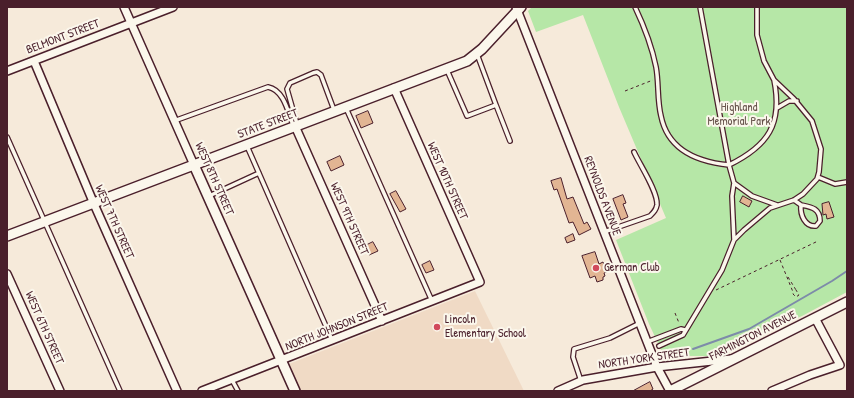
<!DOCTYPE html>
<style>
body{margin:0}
#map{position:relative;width:854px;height:398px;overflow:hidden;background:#f6eada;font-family:"Patrick Hand",sans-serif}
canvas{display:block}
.frame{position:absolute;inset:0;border:8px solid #4a1f2b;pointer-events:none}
</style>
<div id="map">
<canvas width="854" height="398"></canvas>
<div class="frame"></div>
</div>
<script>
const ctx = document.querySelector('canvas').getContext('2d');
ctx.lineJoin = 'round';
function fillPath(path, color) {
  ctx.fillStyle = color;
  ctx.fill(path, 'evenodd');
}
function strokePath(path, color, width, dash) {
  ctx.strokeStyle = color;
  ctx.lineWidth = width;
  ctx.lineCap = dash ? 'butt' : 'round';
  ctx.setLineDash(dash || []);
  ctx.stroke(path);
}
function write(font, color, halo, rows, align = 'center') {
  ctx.font = font + ' "Patrick Hand",sans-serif';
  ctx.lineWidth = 4;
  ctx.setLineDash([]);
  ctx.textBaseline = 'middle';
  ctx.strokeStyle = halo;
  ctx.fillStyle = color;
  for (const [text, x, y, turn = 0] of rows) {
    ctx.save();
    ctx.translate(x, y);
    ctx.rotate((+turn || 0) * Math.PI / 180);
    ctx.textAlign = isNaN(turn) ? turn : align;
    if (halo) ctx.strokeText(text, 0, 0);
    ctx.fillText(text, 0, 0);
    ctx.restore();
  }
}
fillPath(new Path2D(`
 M 475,291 L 524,391 L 301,391 L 289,364 Z`), '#f0dac5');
fillPath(new Path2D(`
 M 532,7 L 847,7 L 847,292 L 802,316 L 710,356 L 664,356 L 649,324 L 616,240 L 666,218 L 619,107 L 583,15 L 536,32 L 528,11 Z`), '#b6e7a7');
strokePath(new Path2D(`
 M 693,349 L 749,329 L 832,281 L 847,271`), '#7d8ba9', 2);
const building = new Path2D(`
 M 368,111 L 373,123 L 361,128 L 356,116 Z
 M 340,156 L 344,165 L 331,171 L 327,162 Z
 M 561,178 L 567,199 L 573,197 L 584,224 L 587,222 L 591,229 L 579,235 L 573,222 L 569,223 L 557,189 L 554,190 L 551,181 Z
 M 396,191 L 406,209 L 400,212 L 390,194 Z
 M 623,195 L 626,203 L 623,204 L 628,217 L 621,220 L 613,199 Z
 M 743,196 L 752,201 L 749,207 L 740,202 Z
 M 829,202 L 834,217 L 827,219 L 826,214 L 823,215 L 822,204 Z
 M 573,234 L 575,240 L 567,243 L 565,238 Z
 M 373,242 L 378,251 L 369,255 L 365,246 Z
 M 595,252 L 599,264 L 603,262 L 607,272 L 604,273 L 605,276 L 603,277 L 603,280 L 597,282 L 595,276 L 590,278 L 582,256 Z
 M 430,261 L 434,270 L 426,273 L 422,265 Z
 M 650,382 L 653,389 L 650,391 L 633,391 Z`);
fillPath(building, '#e2b593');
strokePath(building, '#4a1f2b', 1);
const service = new Path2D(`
 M 635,7 C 644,26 652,47 656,67 C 659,83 657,100 661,116 C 668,151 698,162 729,165 L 734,183 L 732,196 L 734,240
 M 700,7 L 729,165 C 768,146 783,124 774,80
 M 447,70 L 467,116 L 496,105 L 477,54
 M 496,105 L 510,141
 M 346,108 L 432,301
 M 777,108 L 789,101 L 797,101
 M 174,121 L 268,87 C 284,90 288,112 293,125
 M 297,124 L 287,89 L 290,83 L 313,73 L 317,72 L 321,75 L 334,110
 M 7,137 L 120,391
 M 247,146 L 332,340
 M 818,177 L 835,184 L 847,182
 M 734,183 L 752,196 L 777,205
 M 209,196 L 259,173
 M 794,200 L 801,205 C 800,215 805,227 816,226 L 820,221 C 820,208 811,207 801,205
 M 604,232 L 650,216 C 654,212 656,210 657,205 C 658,192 640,165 634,152
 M 647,342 L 681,329 L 685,330
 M 659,346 L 683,335 L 722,270 L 734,240 L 744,230 L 770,208 L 794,200 L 803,194 L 817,179 L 819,172 L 821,149 L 812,121 L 794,99 L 774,80 L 764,61 L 757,35 L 757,7
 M 232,380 L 238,391
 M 581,381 L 573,357 L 574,349 L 610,338 L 640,323`);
const minor = new Path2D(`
 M 124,7 L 194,165
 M 516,7 L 657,367 L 670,391
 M 34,61 L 94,204 L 177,391
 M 7,71 L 173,7
 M 295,126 L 382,321
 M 7,274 L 60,391
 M 202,391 L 480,282 L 394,88
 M 558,391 L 583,380 L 657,367 L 731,359
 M 772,391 L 810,375 L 840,365 L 815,318`);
const tertiary = new Path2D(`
 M 194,165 L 295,391
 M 7,236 L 467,61 L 482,49 L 521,7
 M 670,391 L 847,302`);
strokePath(service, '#4a1f2b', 6);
strokePath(minor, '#4a1f2b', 10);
strokePath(tertiary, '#4a1f2b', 12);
strokePath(new Path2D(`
 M 625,91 L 653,80
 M 780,260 L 793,292 L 793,294 L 796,297 L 799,295 L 796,290
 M 788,277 L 796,290 L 794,291
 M 716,290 L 818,241
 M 675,313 L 679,323`), '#4a1f2b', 1, [3, 3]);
strokePath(service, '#fbf7ec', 3.5);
strokePath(minor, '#fbf7ec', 7);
strokePath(tertiary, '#fbf7ec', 9);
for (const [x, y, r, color] of [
 [596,268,4,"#d1495b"],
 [437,327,4,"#d1495b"]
]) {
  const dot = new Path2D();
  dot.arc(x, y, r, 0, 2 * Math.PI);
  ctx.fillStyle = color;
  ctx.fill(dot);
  strokePath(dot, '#fbf7ec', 1.5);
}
write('12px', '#4a1f2b', '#fbf7ec', [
 ["BELMONT STREET",63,37,-21],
 ["STATE STREET",268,124,-21],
 ["WEST 8TH STREET",214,179,66],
 ["WEST 10TH STREET",447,181,66],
 ["REYNOLDS AVENUE",602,196,69],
 ["WEST 9TH STREET",349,219,66],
 ["WEST 7TH STREET",114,222,66],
 ["NORTH JOHNSON STREET",337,327,-22],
 ["WEST 6TH STREET",44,328,66],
 ["FARMINGTON AVENUE",753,336,-27],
 ["NORTH YORK STREET",644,359,-8]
]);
write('12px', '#65514a', '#fbf7ec', [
 ["Highland",739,108],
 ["Memorial Park",739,122]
]);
write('12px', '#4a1f2b', '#fbf7ec', [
 ["German Club",604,268],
 ["Lincoln",445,320],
 ["Elementary School",445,334]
], 'left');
</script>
